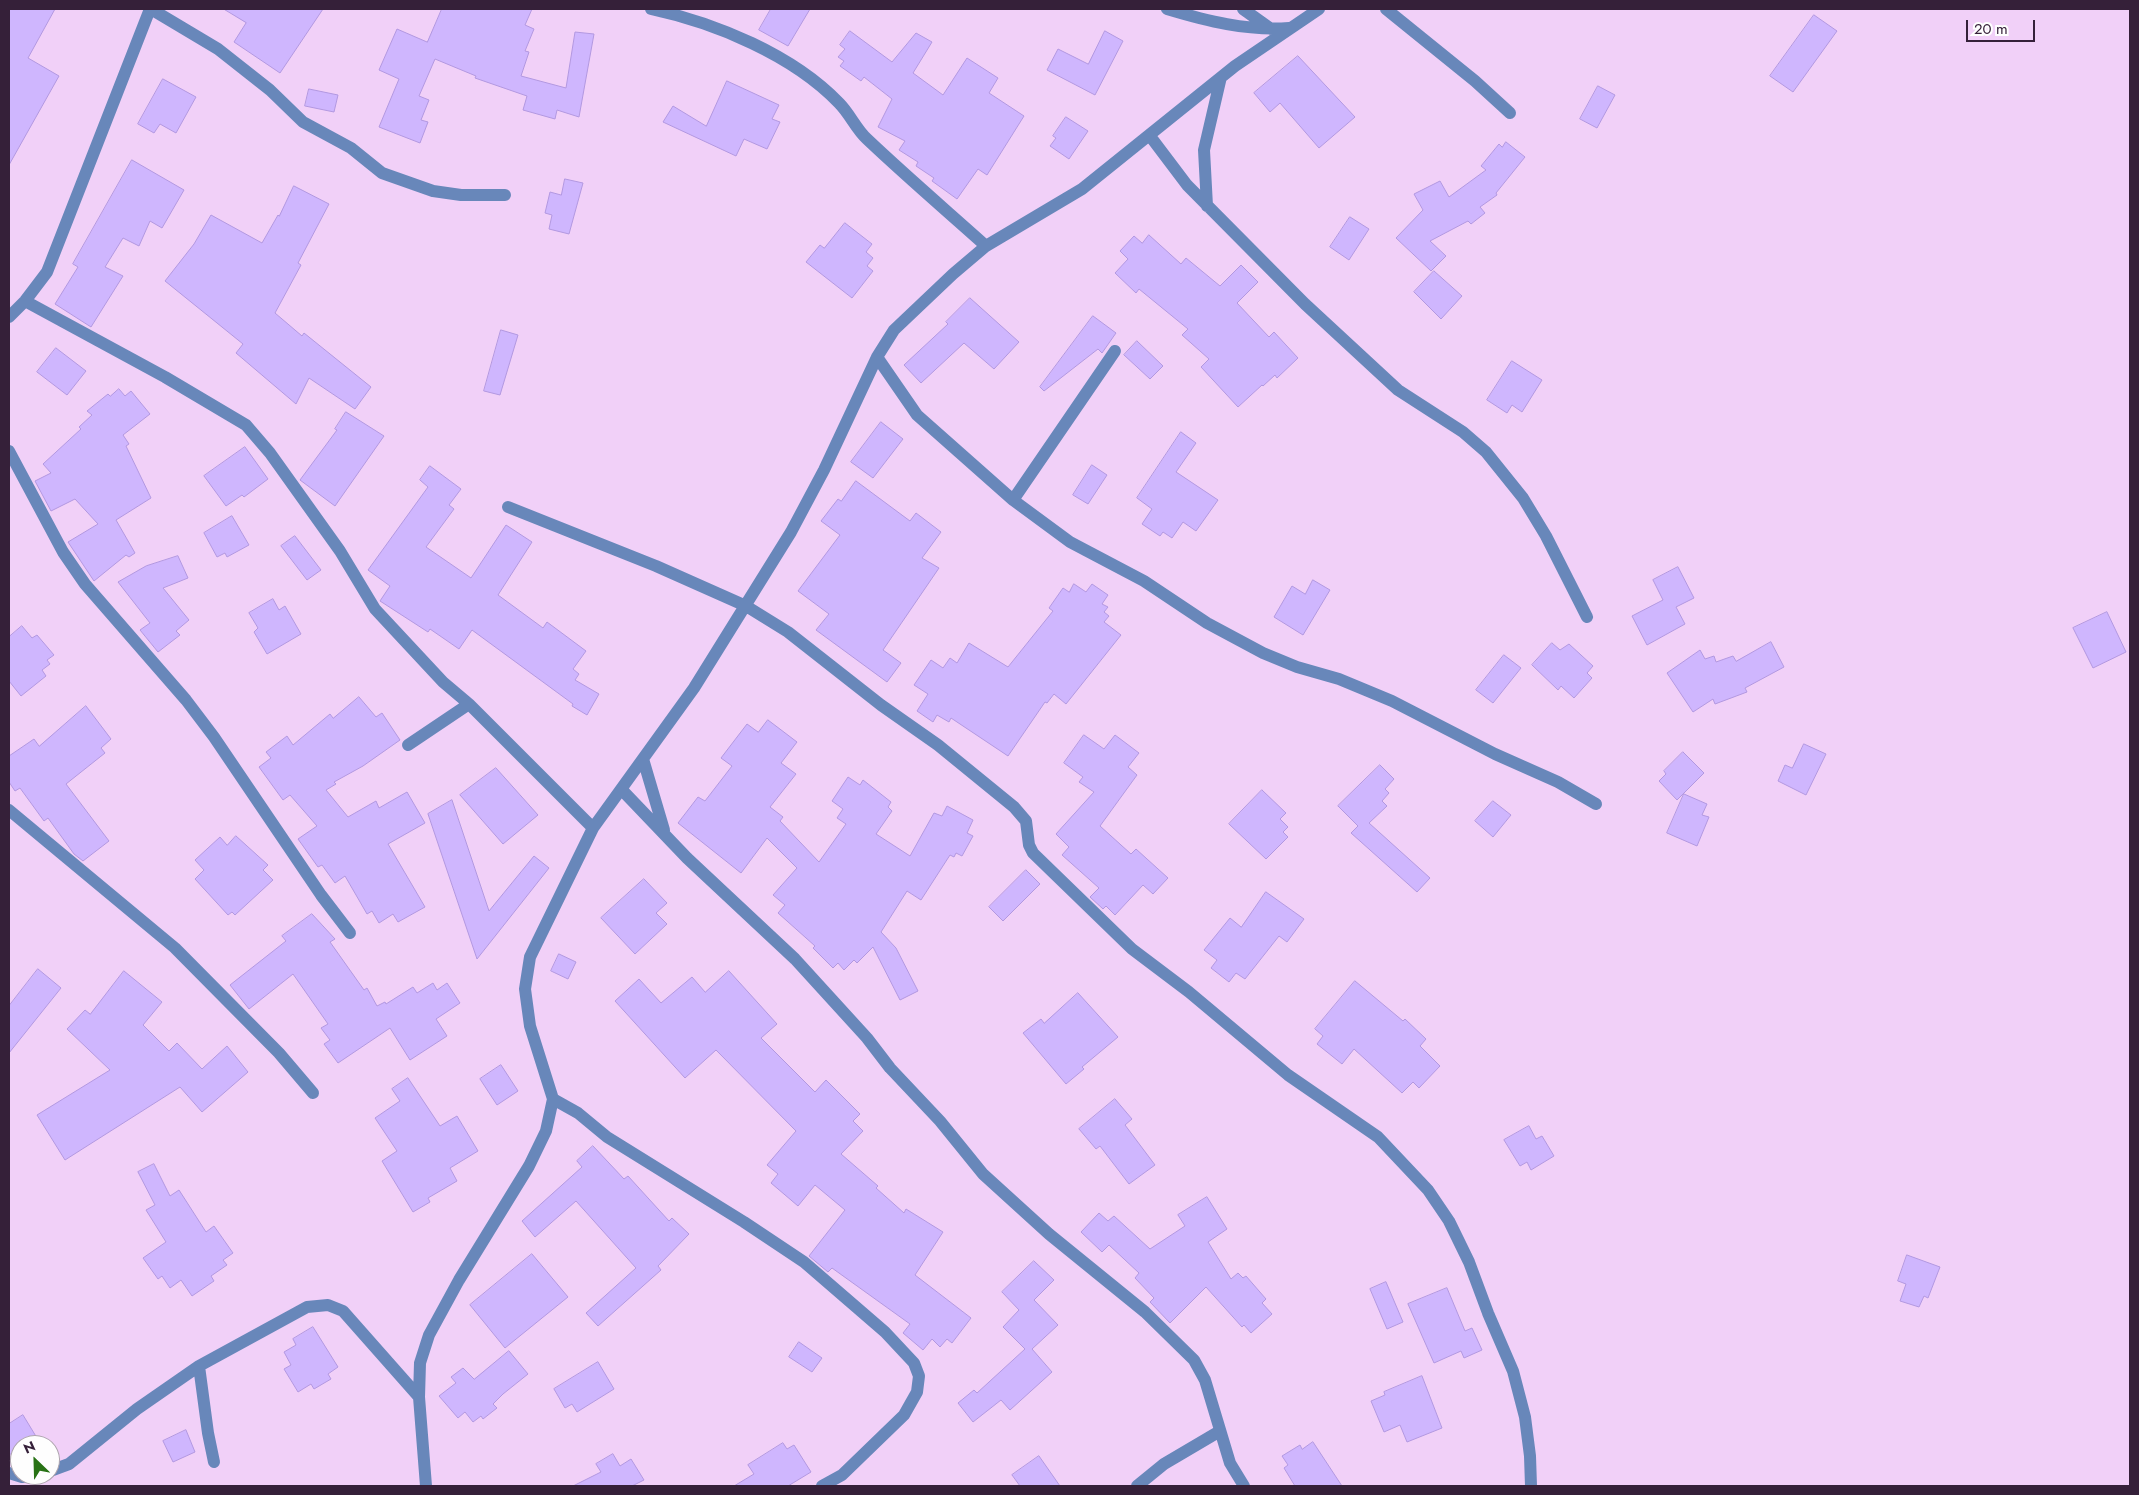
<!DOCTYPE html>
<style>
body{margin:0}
#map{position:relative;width:2139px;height:1495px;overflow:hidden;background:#f1d0f8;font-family:Jost,sans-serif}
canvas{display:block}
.frame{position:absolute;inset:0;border:10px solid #352039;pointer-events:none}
.north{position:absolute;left:10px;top:1435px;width:50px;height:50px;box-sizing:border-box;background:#fefefe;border:1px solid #aea5af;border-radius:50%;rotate:336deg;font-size:14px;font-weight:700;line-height:20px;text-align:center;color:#352039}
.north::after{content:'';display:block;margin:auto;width:18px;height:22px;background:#287215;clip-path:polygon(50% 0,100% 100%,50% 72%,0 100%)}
.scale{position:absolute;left:1966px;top:20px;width:69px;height:22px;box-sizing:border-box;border:2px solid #352039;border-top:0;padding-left:6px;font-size:15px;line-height:18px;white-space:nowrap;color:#352039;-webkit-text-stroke:4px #fefefe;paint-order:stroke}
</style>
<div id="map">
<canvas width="2139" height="1495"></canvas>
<div class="frame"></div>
<div class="north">N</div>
<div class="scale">20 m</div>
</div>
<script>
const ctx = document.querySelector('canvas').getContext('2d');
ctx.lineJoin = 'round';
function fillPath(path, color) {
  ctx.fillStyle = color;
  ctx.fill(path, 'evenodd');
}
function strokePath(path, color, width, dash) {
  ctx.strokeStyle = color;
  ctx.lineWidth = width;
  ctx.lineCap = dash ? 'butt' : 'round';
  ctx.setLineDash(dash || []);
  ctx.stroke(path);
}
const building = new Path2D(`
 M 9,9 L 55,9 L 28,58 L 59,76 L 9,165 Z
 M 224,9 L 323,9 L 280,73 L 234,42 L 246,23 Z
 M 442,9 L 532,9 L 525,25 L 534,29 L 525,51 L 529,52 L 521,76 L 566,88 L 575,32 L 594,34 L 579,117 L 557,110 L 555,119 L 523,110 L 527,96 L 475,78 L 476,76 L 435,59 L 419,96 L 429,100 L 421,120 L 428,122 L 420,143 L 379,127 L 399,79 L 379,70 L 397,29 L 427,42 Z
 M 771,9 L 810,9 L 788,46 L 759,30 Z
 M 1814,15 L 1837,31 L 1793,92 L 1770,76 Z
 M 850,31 L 892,62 L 916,33 L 932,42 L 913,73 L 943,95 L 967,58 L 998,78 L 989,93 L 1024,116 L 987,175 L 978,169 L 957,199 L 932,181 L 934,178 L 916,166 L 918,162 L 899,150 L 905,141 L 878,127 L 892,99 L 864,77 L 861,81 L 840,66 L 844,61 L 838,57 L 845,49 L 840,45 Z
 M 1105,31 L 1123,41 L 1095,95 L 1047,70 L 1058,49 L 1088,64 Z
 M 1298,56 L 1355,117 L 1319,148 L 1280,103 L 1270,112 L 1254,93 Z
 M 163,79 L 196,97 L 176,133 L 160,124 L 154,133 L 138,124 Z
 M 727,81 L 779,105 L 772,119 L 780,122 L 767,149 L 744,139 L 736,156 L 663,122 L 673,106 L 706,126 Z
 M 1598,86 L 1615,95 L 1597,128 L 1580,119 Z
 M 309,89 L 338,95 L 334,112 L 305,106 Z
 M 1066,117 L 1088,131 L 1069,159 L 1050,146 L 1056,138 L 1053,136 Z
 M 1506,142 L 1525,157 L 1496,193 L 1497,195 L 1480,207 L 1485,213 L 1471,224 L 1468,221 L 1430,241 L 1446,256 L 1431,271 L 1396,238 L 1423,210 L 1414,194 L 1440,181 L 1449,197 L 1486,170 L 1481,166 L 1499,144 L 1502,147 Z
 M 132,160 L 184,190 L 162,228 L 150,221 L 139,246 L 123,238 L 105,267 L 123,276 L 91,327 L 55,304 L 78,267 L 73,264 Z
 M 565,179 L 583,183 L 569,234 L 549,229 L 552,215 L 545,213 L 550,192 L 561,195 Z
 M 294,186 L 329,204 L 298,263 L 301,265 L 275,313 L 302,336 L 304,333 L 371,387 L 355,409 L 309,378 L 296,404 L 236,353 L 243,344 L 165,281 L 194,244 L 211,215 L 262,243 L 278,215 L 279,216 Z
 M 1350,217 L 1369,229 L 1349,260 L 1330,247 Z
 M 845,223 L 872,244 L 866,252 L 873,258 L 867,266 L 873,271 L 852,298 L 806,262 L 820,245 L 824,248 Z
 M 1149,235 L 1181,264 L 1186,258 L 1220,286 L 1241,265 L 1258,282 L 1237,303 L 1269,337 L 1274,332 L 1298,358 L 1277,378 L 1275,375 L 1263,386 L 1262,385 L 1238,407 L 1201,367 L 1209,359 L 1182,335 L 1188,329 L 1139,289 L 1136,293 L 1115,273 L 1128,259 L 1120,251 L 1134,236 L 1142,243 Z
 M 1434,271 L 1462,296 L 1441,319 L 1414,292 Z
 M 970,298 L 1019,342 L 994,369 L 964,343 L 921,383 L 904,365 L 948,324 L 946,322 Z
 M 1093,316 L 1116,333 L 1102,353 L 1098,349 L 1044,391 L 1040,387 Z
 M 501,330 L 518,335 L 500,395 L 484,391 Z
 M 1137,341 L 1163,366 L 1150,379 L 1124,355 Z
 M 56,348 L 86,371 L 67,395 L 37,372 Z
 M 1512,361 L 1542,380 L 1522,412 L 1512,405 L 1507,413 L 1487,400 Z
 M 119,389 L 125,396 L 131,391 L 150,414 L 123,435 L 129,444 L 126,446 L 151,498 L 116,520 L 135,553 L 129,557 L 126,555 L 94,581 L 68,542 L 98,524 L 75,499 L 51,511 L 35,481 L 51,473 L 43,464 L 81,429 L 79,427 L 92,415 L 87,411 L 108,394 L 110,396 Z
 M 346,412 L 384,436 L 335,506 L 300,480 L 337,430 L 335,429 Z
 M 881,422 L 903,439 L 873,478 L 851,462 Z
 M 1181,432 L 1196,443 L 1176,472 L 1218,500 L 1196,531 L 1183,522 L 1172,538 L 1163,532 L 1160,536 L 1142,524 L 1152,509 L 1137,498 Z
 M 245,447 L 268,479 L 244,497 L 242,495 L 226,506 L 204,476 Z
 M 1092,465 L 1107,475 L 1088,504 L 1073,495 Z
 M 430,466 L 461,489 L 449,505 L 454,509 L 426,547 L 471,578 L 506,525 L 532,542 L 498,595 L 543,628 L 547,622 L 586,651 L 573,669 L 579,674 L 575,680 L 599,694 L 587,715 L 572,706 L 573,704 L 472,630 L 459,649 L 430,629 L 428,632 L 380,601 L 390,586 L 368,570 L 428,487 L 420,480 Z
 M 856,481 L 910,521 L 916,513 L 941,532 L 922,558 L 939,568 L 883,650 L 901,663 L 887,682 L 816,630 L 829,614 L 798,591 L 840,535 L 821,521 L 838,499 L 841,501 Z
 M 232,516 L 249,545 L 227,557 L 225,553 L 217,557 L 204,533 Z
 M 295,536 L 321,570 L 307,580 L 281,546 Z
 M 178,556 L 188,578 L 163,588 L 189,620 L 176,631 L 180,635 L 158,652 L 140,630 L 150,623 L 118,582 L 146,566 Z
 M 1678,567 L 1694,598 L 1676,607 L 1685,624 L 1647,645 L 1632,616 L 1663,600 L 1653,580 Z
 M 1313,580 L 1330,590 L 1303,635 L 1274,617 L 1292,586 L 1305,594 Z
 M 1074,584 L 1086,592 L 1092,584 L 1108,595 L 1102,604 L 1108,607 L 1104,612 L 1109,616 L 1104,622 L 1121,635 L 1066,704 L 1054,694 L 1047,703 L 1045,702 L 1008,756 L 951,718 L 949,722 L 937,715 L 933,722 L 917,711 L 928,694 L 914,685 L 931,660 L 943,668 L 950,658 L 957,663 L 969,643 L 1008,667 L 1053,611 L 1049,608 L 1063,588 L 1069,592 Z
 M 273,599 L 279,610 L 285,606 L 301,634 L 267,654 L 254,632 L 258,628 L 249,613 Z
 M 2107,612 L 2126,652 L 2093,668 L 2073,628 Z
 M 22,626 L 32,638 L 37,635 L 54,655 L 47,660 L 50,664 L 42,670 L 46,676 L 21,696 L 9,681 L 9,637 Z
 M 1771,642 L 1784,667 L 1745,688 L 1747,692 L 1715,704 L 1713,699 L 1693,712 L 1667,673 L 1700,650 L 1705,659 L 1714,656 L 1716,662 L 1733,656 L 1736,661 Z
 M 1552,643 L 1560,650 L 1569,644 L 1593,666 L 1587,673 L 1592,678 L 1574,698 L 1561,686 L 1558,690 L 1532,665 Z
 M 1504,655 L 1521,668 L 1493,703 L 1476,690 Z
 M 359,697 L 376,717 L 382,713 L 400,740 L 363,766 L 334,782 L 336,784 L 326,790 L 348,817 L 376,801 L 379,808 L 407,792 L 425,823 L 388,844 L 425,907 L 398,922 L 393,914 L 379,923 L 372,911 L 367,914 L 345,876 L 335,883 L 322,865 L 318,867 L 298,839 L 317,826 L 290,795 L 283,800 L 259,767 L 271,758 L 266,752 L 287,736 L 293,745 L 330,714 L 333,718 Z
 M 86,706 L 111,739 L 101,748 L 105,753 L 66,784 L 109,841 L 83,861 L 74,854 L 48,818 L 44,821 L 20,788 L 15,791 L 9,782 L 9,756 L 34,739 L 39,746 Z
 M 768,720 L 797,742 L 781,763 L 796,774 L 770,807 L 783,817 L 780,821 L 819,862 L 846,824 L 837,818 L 843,809 L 832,801 L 848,777 L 860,785 L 863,780 L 891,802 L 888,807 L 892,811 L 876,834 L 910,856 L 934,813 L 942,816 L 947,806 L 973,820 L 967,833 L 973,836 L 962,856 L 956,853 L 954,857 L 950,855 L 921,900 L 907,891 L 881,932 L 896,948 L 918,991 L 900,1000 L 873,947 L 857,963 L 854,960 L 844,970 L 838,963 L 833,968 L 813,948 L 815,946 L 778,913 L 785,905 L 773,895 L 797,868 L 767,838 L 741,873 L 678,823 L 698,797 L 705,801 L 732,766 L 721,758 L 747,724 L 758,732 Z
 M 1084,735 L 1104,749 L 1115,735 L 1139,753 L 1128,767 L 1137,775 L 1100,826 L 1131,854 L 1136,849 L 1168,878 L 1153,894 L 1143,885 L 1115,915 L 1106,906 L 1103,909 L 1090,897 L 1099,888 L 1062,855 L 1069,847 L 1056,834 L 1094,792 L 1079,782 L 1083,777 L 1064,763 Z
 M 1804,744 L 1826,754 L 1806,795 L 1778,781 L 1785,765 L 1792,768 Z
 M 1683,752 L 1704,773 L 1677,800 L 1659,781 L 1666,774 L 1664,771 Z
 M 1380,765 L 1394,779 L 1385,789 L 1389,793 L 1382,801 L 1387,806 L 1369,823 L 1430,878 L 1417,892 L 1351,833 L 1358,826 L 1338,806 Z
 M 496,768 L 538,815 L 503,844 L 460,795 Z
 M 1262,790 L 1286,813 L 1280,819 L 1288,827 L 1283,832 L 1288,837 L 1266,859 L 1229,824 Z
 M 1684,794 L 1707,804 L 1702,815 L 1709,817 L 1697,846 L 1667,833 Z
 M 452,800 L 489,911 L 534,856 L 549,868 L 477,959 L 428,814 Z
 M 1493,801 L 1511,815 L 1493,837 L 1475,821 Z
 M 236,836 L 268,865 L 263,870 L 273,880 L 235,915 L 232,912 L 228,915 L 195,879 L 204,870 L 195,860 L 220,837 L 227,845 Z
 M 1026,870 L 1040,884 L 1003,921 L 989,907 Z
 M 644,879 L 667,903 L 656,913 L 667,924 L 635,954 L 601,918 Z
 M 1266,892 L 1304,919 L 1287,942 L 1279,936 L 1245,979 L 1236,973 L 1229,982 L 1211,968 L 1217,960 L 1204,950 L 1230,918 L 1241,927 Z
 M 312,914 L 335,939 L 330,942 L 364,990 L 367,988 L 377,1006 L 385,1002 L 386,1004 L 413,987 L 417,993 L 433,983 L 437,990 L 447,983 L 460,1003 L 436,1019 L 447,1036 L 410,1060 L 390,1028 L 338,1063 L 324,1044 L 330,1040 L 321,1028 L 328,1024 L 293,974 L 249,1009 L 230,985 L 286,941 L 282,936 Z
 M 559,954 L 576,962 L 568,979 L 551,971 Z
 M 38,969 L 61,988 L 9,1053 L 9,1006 Z
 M 124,971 L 162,1002 L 143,1025 L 169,1051 L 177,1043 L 202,1069 L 227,1046 L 248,1072 L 202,1112 L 180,1087 L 65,1160 L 37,1115 L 110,1070 L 67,1029 L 85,1010 L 90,1014 Z
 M 729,971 L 777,1024 L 761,1038 L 815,1092 L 826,1080 L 860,1114 L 853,1121 L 863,1131 L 841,1154 L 878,1186 L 876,1188 L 904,1213 L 906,1209 L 943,1232 L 915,1275 L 971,1318 L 952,1343 L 947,1339 L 940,1347 L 932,1339 L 923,1350 L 903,1333 L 910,1324 L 832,1268 L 828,1272 L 809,1256 L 845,1210 L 815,1185 L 798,1206 L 771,1183 L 778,1174 L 767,1165 L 796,1131 L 716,1050 L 685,1078 L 615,1001 L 639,979 L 661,1003 L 692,977 L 705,992 Z
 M 1355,981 L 1403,1021 L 1405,1019 L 1426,1039 L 1420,1046 L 1440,1066 L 1419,1088 L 1413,1082 L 1402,1093 L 1354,1049 L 1342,1064 L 1317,1044 L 1323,1036 L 1315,1029 Z
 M 1078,993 L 1118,1037 L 1082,1067 L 1084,1069 L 1066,1084 L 1023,1033 L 1041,1019 L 1044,1023 Z
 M 501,1065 L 518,1091 L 497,1105 L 480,1079 Z
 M 408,1078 L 440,1126 L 457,1116 L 478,1151 L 450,1168 L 457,1181 L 428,1198 L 430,1202 L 413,1212 L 382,1161 L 397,1151 L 375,1118 L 400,1101 L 392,1089 Z
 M 1115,1099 L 1132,1119 L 1125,1125 L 1155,1165 L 1129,1184 L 1100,1146 L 1096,1149 L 1079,1129 Z
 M 1529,1126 L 1536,1139 L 1542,1136 L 1554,1156 L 1531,1170 L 1527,1162 L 1520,1166 L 1504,1140 Z
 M 593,1146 L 624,1179 L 628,1176 L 669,1221 L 672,1218 L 689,1234 L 658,1266 L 661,1270 L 598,1326 L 586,1313 L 636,1268 L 576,1201 L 535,1237 L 522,1221 L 582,1167 L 577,1161 Z
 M 154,1164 L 170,1196 L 179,1190 L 206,1232 L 214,1226 L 233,1253 L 223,1260 L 227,1265 L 211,1276 L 214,1281 L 192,1296 L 181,1280 L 170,1288 L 162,1276 L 158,1279 L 143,1258 L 166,1242 L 146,1210 L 155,1205 L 138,1172 Z
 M 1207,1197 L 1227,1229 L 1208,1242 L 1231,1279 L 1238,1273 L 1243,1278 L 1246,1276 L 1266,1299 L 1262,1303 L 1272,1314 L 1251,1333 L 1244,1325 L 1242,1327 L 1206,1287 L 1170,1323 L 1150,1302 L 1154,1298 L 1135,1278 L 1139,1273 L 1109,1245 L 1102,1252 L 1081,1232 L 1099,1213 L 1108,1221 L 1114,1216 L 1150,1249 L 1185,1226 L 1178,1215 Z
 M 532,1254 L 568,1297 L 505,1348 L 470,1305 Z
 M 1907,1255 L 1940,1267 L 1928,1298 L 1924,1296 L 1919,1307 L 1900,1301 L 1906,1284 L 1898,1281 Z
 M 1034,1261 L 1054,1280 L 1034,1300 L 1058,1325 L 1032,1349 L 1052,1372 L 1010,1410 L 1001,1400 L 973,1422 L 958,1403 L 974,1390 L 977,1393 L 1025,1349 L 1003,1327 L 1019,1310 L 1002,1292 Z
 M 1386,1282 L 1403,1322 L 1387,1329 L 1370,1289 Z
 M 1447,1288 L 1465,1331 L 1472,1328 L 1482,1350 L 1464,1358 L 1461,1351 L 1434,1363 L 1408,1304 Z
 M 313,1327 L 338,1367 L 328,1374 L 331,1379 L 314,1389 L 311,1384 L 298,1392 L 284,1369 L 291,1365 L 284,1352 L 296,1345 L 293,1339 Z
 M 799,1342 L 822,1358 L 812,1372 L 789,1357 Z
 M 509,1351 L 528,1374 L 503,1394 L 493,1404 L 497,1408 L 483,1419 L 481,1416 L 473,1422 L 465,1412 L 458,1418 L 439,1396 L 456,1383 L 451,1377 L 463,1368 L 474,1379 Z
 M 598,1362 L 614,1389 L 577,1412 L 572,1404 L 565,1408 L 554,1389 Z
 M 1422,1376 L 1442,1428 L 1407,1442 L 1400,1425 L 1384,1432 L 1371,1401 L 1385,1395 L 1384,1392 Z
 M 23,1415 L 37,1438 L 25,1445 L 20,1445 L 20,1448 L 9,1455 L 9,1424 Z
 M 186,1430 L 195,1452 L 173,1462 L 163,1441 Z
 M 1313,1442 L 1342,1486 L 1295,1486 L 1284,1468 L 1288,1465 L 1282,1456 L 1300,1445 L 1302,1449 Z
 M 783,1443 L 787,1449 L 794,1445 L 811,1472 L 788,1486 L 734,1486 L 754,1474 L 748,1465 Z
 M 613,1454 L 620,1466 L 631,1459 L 644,1480 L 632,1486 L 573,1486 L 601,1472 L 596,1464 Z
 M 1039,1456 L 1060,1486 L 1020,1486 L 1012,1475 Z`);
fillPath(building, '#cfb6fe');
strokePath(building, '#b298e0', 1);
strokePath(new Path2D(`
 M 151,9 L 218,49 L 270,90 L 303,122 L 351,148 L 382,173 L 433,191 L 461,195 L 505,195
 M 651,9 C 716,23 793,55 839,103 C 850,114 856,129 867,139 C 906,176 947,211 986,246
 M 1167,9 C 1207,21 1246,31 1289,28
 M 1243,9 L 1271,29
 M 1386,9 L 1475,81 L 1510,113
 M 1150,136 L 1187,185 L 1305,304 L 1398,390 L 1463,432 L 1486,452 L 1523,498 L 1546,536 L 1587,617
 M 1207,206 L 1204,150 L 1221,77
 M 25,301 L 165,377 L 246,425 L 270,453 L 340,551 L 375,609 L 443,682 L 469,704 L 593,828
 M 9,317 L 25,301 L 47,272 L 150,9
 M 877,357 L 917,415 L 1013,500 L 1070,542 L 1144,581 L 1207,623 L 1263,653 L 1297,667 L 1339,679 L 1392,701 L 1495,754 L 1558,782 L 1596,804
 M 9,451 L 63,552 L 85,584 L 186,700 L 214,737 L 321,895 L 350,933
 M 1013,500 L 1115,351
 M 508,507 L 656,566 L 746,606 L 788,632 L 881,705 L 938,745 L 1014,807 L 1026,821 L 1029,845 L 1033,853 L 1132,949 L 1189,992 L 1288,1075 L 1378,1137 L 1428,1190 L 1449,1221 L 1469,1262 L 1488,1313 L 1513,1371 L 1525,1417 L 1530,1456 L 1531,1486
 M 408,745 L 469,704
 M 643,759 L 664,830
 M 622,790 L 687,858 L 795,959 L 867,1038 L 890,1068 L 940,1121 L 983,1174 L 1049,1234 L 1145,1312 L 1194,1360 L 1205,1380 L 1230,1463 L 1244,1486
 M 9,810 L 175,948 L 279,1053 L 313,1093
 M 553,1099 L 578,1113 L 607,1137 L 744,1222 L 804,1262 L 885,1332 L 914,1363 L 919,1376 L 917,1392 L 904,1415 L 842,1475 L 822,1486
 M 199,1366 L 208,1433 L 214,1462
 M 50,1471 L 69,1464 L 137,1409 L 199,1366 L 307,1307 L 328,1305 L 343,1311 L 419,1397
 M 9,1473 L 22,1477 L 35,1475
 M 426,1486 L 419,1397 L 420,1363 L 429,1335 L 459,1280 L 529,1166 L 546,1131 L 553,1099 L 530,1026 L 525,989 L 530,957 L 593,828 L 694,688 L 791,532 L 824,470 L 877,357 L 894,330 L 953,274 L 986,246 L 1082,189 L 1235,66 L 1319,9
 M 1137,1486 L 1164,1464 L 1220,1431`), '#6887ba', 12);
</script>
